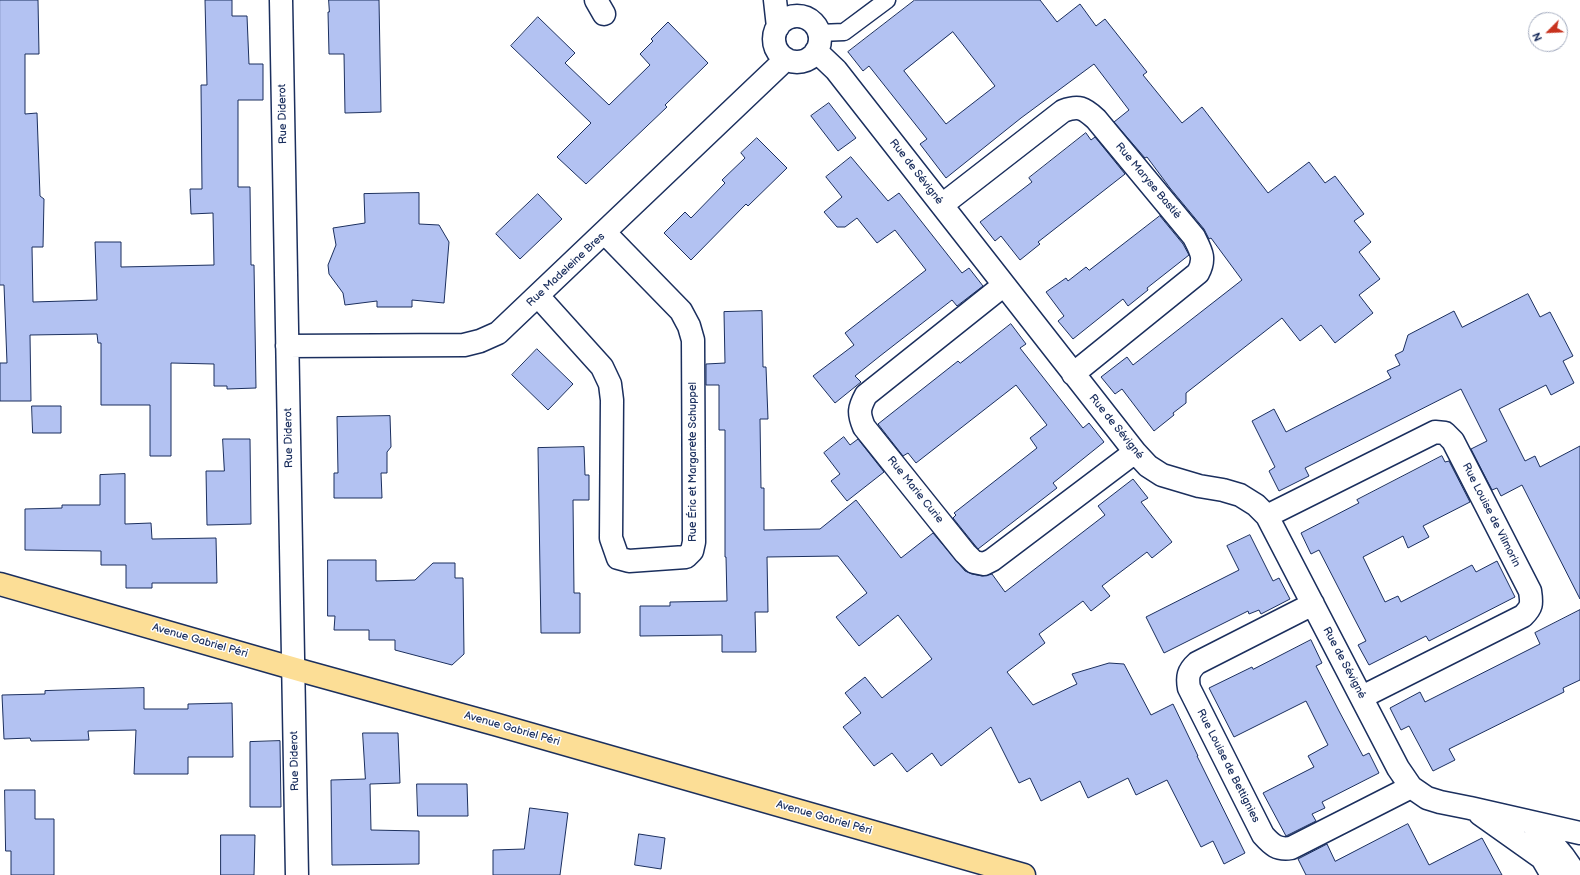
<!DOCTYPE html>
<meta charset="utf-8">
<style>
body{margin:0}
#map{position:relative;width:1580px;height:875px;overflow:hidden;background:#fff;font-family:"Balsamiq Sans",sans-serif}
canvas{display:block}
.north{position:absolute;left:1528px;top:12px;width:40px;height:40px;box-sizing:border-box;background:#fff;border:1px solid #a4acbf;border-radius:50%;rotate:246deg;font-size:11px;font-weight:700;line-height:16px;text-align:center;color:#1b2f5e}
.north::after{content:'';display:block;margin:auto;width:14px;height:18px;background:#c8321e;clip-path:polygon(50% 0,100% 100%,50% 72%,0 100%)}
</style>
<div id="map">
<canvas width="1580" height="875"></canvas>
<div class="north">N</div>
</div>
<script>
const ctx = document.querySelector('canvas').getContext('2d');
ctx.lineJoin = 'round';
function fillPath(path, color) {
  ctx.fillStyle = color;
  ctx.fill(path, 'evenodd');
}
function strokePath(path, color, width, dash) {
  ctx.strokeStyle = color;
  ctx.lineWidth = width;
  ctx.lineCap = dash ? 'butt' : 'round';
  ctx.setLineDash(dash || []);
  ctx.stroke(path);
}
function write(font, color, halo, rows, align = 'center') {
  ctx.font = font + ' "Balsamiq Sans",sans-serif';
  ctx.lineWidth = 3;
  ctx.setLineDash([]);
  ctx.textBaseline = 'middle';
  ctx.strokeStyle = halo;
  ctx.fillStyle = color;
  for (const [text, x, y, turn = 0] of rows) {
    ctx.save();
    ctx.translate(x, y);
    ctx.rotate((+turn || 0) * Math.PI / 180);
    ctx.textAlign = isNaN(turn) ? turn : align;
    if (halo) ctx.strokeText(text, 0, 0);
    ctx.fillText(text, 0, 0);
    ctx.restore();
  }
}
const building = new Path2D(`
 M 0,0 L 38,0 L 39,54 L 25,54 L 25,114 L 37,113 L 40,196 L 44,199 L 43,247 L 32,247 L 33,302 L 97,300 L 95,242 L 121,242 L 121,267 L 214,265 L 213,213 L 191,214 L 190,189 L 202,189 L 201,85 L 207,85 L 205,0 L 232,0 L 232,16 L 247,16 L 249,64 L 263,64 L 263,100 L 238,100 L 238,187 L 250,187 L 251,265 L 254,265 L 256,388 L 227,389 L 227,386 L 214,386 L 214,364 L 171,363 L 171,456 L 150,456 L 150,405 L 101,405 L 101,343 L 98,343 L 97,334 L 30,335 L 31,401 L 0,401 L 0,363 L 7,363 L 4,285 L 0,285 Z
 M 329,0 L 379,0 L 381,112 L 345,113 L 344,54 L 329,54 L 328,12 L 329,12 Z
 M 915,0 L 1040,0 L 1057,22 L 1080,4 L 1096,26 L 1105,19 L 1147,72 L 1143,75 L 1182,123 L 1202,107 L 1268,193 L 1309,162 L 1325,183 L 1335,176 L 1364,214 L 1354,221 L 1371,242 L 1359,252 L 1380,279 L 1359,295 L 1373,313 L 1335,343 L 1321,325 L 1300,341 L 1282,318 L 1186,393 L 1186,403 L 1173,413 L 1174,415 L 1154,431 L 1122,389 L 1115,394 L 1101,377 L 1127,357 L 1133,365 L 1242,280 L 1211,238 L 1209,239 L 1204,229 L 1170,188 L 1147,157 L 1145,158 L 1114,122 L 1129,110 L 1094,64 L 1021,118 L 946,178 L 920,144 L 927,139 L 869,66 L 863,71 L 848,52 ZM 953,32 L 995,86 L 946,124 L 904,71 Z
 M 538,17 L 575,53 L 565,63 L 609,105 L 650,65 L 640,54 L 653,41 L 651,39 L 668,22 L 708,63 L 665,105 L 667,107 L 586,184 L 557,157 L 591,123 L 511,46 Z
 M 829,103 L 856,138 L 838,151 L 811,116 Z
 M 1086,133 L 1091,140 L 1095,137 L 1125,174 L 1038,242 L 1040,244 L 1020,260 L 1001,236 L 995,241 L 980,222 L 1032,182 L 1029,178 Z
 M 757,138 L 787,168 L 748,206 L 746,204 L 691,260 L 664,233 L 685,212 L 691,218 L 725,183 L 722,180 L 745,158 L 741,153 Z
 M 851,157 L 888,201 L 899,193 L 962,273 L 969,268 L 983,286 L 957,306 L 952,300 L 880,356 L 855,376 L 861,382 L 835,403 L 813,376 L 854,345 L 845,333 L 926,270 L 895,230 L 877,243 L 857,218 L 845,227 L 837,227 L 824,212 L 842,197 L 826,177 Z
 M 419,193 L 419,224 L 439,225 L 449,242 L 444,303 L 412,300 L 412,307 L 377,307 L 377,301 L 345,305 L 343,293 L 329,274 L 328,265 L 336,245 L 333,228 L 365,223 L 364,194 Z
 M 538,194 L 562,219 L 520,259 L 496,234 Z
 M 1160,216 L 1183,244 L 1189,255 L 1147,288 L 1148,290 L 1128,306 L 1123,299 L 1073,339 L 1058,321 L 1064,316 L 1046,292 L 1066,278 L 1068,281 L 1086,267 L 1089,270 Z
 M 1528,294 L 1540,317 L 1550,312 L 1561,333 L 1573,356 L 1563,361 L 1574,383 L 1551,395 L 1546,385 L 1499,409 L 1525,461 L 1535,456 L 1540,467 L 1580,446 L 1580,599 L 1522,485 L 1501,496 L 1497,488 L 1492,490 L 1471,449 L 1487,441 L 1461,389 L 1305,468 L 1309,476 L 1279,491 L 1269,471 L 1275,467 L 1252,421 L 1274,409 L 1286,432 L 1391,378 L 1387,371 L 1400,365 L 1395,355 L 1403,351 L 1408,335 L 1454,311 L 1462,327 Z
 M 762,311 L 763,367 L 766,367 L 768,419 L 760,419 L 761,488 L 764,488 L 764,530 L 820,529 L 856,500 L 901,558 L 933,533 L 965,571 L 972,574 L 982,576 L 992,574 L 1005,592 L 1105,515 L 1098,506 L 1133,479 L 1148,498 L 1141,502 L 1172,542 L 1152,558 L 1147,552 L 1102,586 L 1110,596 L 1091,611 L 1083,601 L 1039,634 L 1045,643 L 1007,672 L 1033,705 L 1077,684 L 1072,674 L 1109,663 L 1124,664 L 1151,715 L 1173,704 L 1198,756 L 1197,756 L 1245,853 L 1224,864 L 1213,841 L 1201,847 L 1167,780 L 1136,795 L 1128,778 L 1088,798 L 1080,781 L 1041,801 L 1030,778 L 1019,783 L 991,727 L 941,766 L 932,753 L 907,772 L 892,753 L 874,766 L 843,727 L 861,713 L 845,693 L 865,677 L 882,698 L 932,659 L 898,615 L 859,646 L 836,617 L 867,593 L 838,556 L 767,557 L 768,612 L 755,612 L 756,652 L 722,652 L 722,635 L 640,636 L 640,606 L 670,606 L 670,602 L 727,601 L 726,557 L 725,557 L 725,430 L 719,430 L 719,385 L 706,385 L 706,364 L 725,363 L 724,312 Z
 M 1011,324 L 1026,344 L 1020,348 L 1083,428 L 1089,423 L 1104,442 L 1053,483 L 1057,488 L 978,549 L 953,518 L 956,515 L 954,513 L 1037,448 L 1030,438 L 1047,425 L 1016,385 L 916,463 L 908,453 L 903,456 L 878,424 L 958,361 L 960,363 Z
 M 537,349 L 573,384 L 548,410 L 512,375 Z
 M 32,406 L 61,406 L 61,433 L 33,433 Z
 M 390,416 L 391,447 L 387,452 L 387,473 L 381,473 L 382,498 L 334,498 L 334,473 L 338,473 L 337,417 Z
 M 844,437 L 850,445 L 858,439 L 884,472 L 847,501 L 831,481 L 840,474 L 824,453 Z
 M 223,439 L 250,439 L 251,524 L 207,525 L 206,471 L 224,471 Z
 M 584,447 L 585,475 L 589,475 L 589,500 L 573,500 L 574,593 L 580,593 L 580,633 L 541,633 L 538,448 Z
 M 1442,456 L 1445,462 L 1449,461 L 1470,502 L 1423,526 L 1429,537 L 1408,548 L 1403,536 L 1363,557 L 1385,602 L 1398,596 L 1401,602 L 1472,565 L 1476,572 L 1497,561 L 1515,597 L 1429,641 L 1426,636 L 1369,665 L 1358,645 L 1366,641 L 1354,618 L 1319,550 L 1311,554 L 1301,533 L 1359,503 L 1357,500 Z
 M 125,474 L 125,524 L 151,523 L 152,539 L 216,538 L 217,583 L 152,583 L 152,588 L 126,588 L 126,565 L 101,565 L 101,551 L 25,550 L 25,509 L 62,508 L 62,505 L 100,505 L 100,475 Z
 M 1250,535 L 1273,581 L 1279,578 L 1290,599 L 1261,614 L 1259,610 L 1249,614 L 1248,611 L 1164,653 L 1146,617 L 1239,570 L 1227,546 Z
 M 328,560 L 376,560 L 376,581 L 415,580 L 433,563 L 455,563 L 455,578 L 463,578 L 464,654 L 452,665 L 395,650 L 395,640 L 369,640 L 369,630 L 334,630 L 335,616 L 328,616 Z
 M 1580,610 L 1580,680 L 1563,688 L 1564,692 L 1449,749 L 1455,760 L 1433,771 L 1409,726 L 1401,730 L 1390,708 L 1420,692 L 1425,702 L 1540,644 L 1535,633 Z
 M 1311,640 L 1322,663 L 1316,666 L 1339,711 L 1363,756 L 1369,753 L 1379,773 L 1322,802 L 1325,808 L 1312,814 L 1316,821 L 1286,836 L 1263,793 L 1314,767 L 1308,756 L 1328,745 L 1306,701 L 1234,737 L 1209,688 L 1252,667 L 1253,669 Z
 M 144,688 L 144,709 L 188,709 L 188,704 L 232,703 L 233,757 L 188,757 L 188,774 L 134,774 L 136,730 L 88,731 L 89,740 L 31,741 L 30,738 L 4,739 L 2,695 L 45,694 L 45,691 Z
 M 363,733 L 398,733 L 400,783 L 370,784 L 371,830 L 419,831 L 419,864 L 332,865 L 331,780 L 365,779 Z
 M 280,741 L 281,807 L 250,807 L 250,742 Z
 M 417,784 L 467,784 L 468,816 L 418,816 Z
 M 5,790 L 35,790 L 35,819 L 54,819 L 54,875 L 11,875 L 11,851 L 6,851 Z
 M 530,808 L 568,813 L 560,875 L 493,875 L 493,850 L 524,849 Z
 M 1408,824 L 1429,865 L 1482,838 L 1502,875 L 1306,875 L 1298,859 L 1327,844 L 1335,861 Z
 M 639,834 L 665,838 L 661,869 L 635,865 Z
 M 221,835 L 255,835 L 254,875 L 221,875 Z`);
fillPath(building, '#b3c2f2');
strokePath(building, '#1b2f5e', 1);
const lane = new Path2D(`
 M 819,33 L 844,32 L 887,0`);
const street = new Path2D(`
 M 281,0 L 297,875
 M 596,0 L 604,14
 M 775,0 L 778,27
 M774 39a23 23 0 1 1 46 0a23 23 0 1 1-46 0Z
 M 816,51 L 836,70 L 1135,452 L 1148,466 L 1162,475 L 1199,486 L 1223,490 L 1240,495 L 1256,505 L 1267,516 L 1398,768 L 1411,787 L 1427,798 L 1440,802 L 1470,808 L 1580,833
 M 942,205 L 1063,111 C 1079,105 1084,108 1096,119 L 1194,237 C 1201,251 1206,258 1198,273 L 1073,374
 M 1004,285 L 866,395 C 859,408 858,413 864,427 L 965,553 L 974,562 L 984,564 L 992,560 L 1135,452
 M 538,296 L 602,367 L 610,384 L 612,400 L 611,538 L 618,558 L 629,561 L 686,557 L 692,551 L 694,542 L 693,340 L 689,326 L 681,311 L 605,233
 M 287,346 L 464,345 L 480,341 L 498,333 L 786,59
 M 1267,516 L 1435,432 L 1445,433 L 1453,441 L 1530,591 C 1532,604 1532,607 1523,616 L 1362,697
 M 1313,604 L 1197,663 C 1188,671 1187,677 1189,688 L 1263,835 C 1272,845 1277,850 1291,848 L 1411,787
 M 1480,814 L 1542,858 L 1552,875
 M 1530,822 C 1547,837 1565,854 1575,875`);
const primary = new Path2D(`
 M 0,584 L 306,672 L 498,725 L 1024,875`);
strokePath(lane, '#1b2f5e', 19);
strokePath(street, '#1b2f5e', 25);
strokePath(primary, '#1b2f5e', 25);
strokePath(lane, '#fff', 16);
strokePath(street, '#fff', 22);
strokePath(primary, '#fcde96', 22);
write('11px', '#1b2f5e', '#fff', [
 ["Rue Diderot",283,114,-91],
 ["Rue de Sévigné",916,172,52],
 ["Rue Maryse Bastié",1148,181,50],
 ["Rue Madeleine Bres",566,270,-43],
 ["Rue de Sévigné",1116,427,51],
 ["Rue Diderot",289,438,-91],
 ["Rue Éric et Margarete Schuppel",693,462,-90],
 ["Rue Marie Curie",915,490,51],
 ["Rue Louise de Vilmorin",1491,515,63],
 ["Avenue Gabriel Péri",200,641,16],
 ["Rue de Sévigné",1344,663,62],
 ["Avenue Gabriel Péri",512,729,16],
 ["Rue Diderot",295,761,-91],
 ["Rue Louise de Bettignies",1228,766,63],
 ["Avenue Gabriel Péri",824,818,16]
]);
</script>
